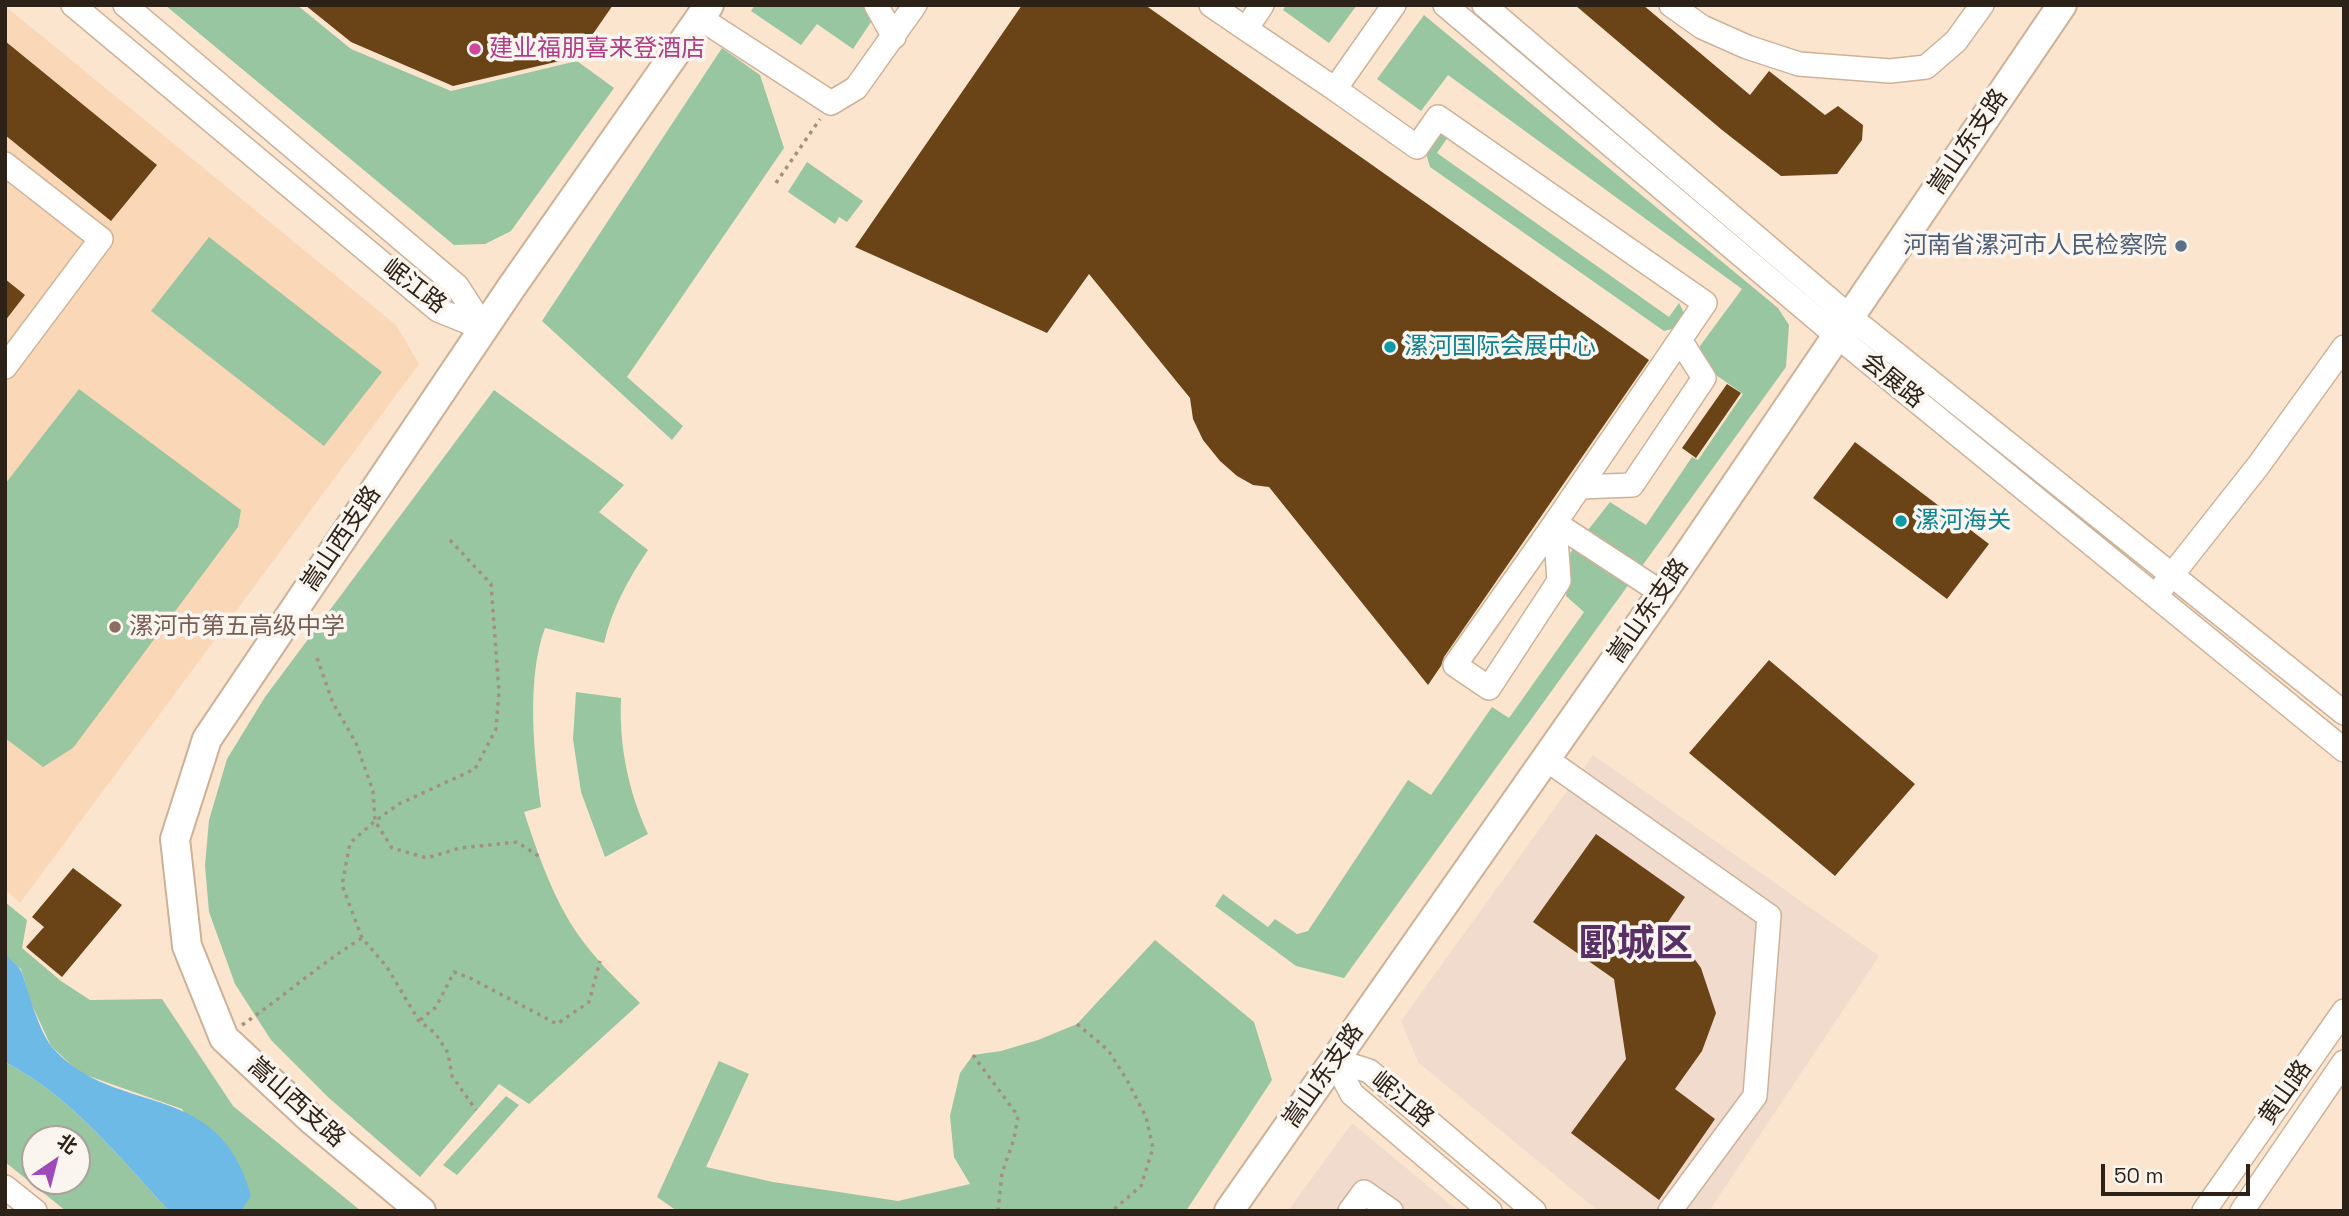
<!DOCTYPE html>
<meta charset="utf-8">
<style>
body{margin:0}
#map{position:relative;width:2349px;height:1216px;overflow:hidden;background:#fce5cf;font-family:"Space Grotesk","Noto Sans SC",sans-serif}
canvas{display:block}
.frame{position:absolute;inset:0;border:7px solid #2d2218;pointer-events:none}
.north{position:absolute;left:21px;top:1125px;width:70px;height:70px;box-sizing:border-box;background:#fbf5f0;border:2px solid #a9a19a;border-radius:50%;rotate:35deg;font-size:19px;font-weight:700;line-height:28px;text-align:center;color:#2d2218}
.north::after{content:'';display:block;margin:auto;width:24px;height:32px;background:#9f4ab9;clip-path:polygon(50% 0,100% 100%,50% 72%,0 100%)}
.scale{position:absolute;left:2101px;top:1164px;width:149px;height:32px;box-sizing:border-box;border:4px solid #2d2218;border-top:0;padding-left:9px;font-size:21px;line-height:24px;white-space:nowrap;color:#2d2218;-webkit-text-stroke:5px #fbf5f0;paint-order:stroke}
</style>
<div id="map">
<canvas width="2349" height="1216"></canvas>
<div class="frame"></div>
<div class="north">北</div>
<div class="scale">50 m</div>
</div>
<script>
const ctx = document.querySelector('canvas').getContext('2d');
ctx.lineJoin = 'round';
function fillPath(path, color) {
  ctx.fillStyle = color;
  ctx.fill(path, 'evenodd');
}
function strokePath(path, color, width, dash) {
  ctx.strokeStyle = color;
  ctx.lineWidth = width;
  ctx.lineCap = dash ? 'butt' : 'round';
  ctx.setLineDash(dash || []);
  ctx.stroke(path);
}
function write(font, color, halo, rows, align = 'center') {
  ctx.font = font + ' "Space Grotesk","Noto Sans SC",sans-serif';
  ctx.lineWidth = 7;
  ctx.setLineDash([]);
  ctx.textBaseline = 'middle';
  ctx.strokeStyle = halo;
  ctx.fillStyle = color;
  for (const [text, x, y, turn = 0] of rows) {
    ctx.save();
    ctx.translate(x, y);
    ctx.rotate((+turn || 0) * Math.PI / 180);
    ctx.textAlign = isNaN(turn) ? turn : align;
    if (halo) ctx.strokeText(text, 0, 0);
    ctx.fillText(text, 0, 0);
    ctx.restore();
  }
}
fillPath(new Path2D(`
 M 1593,755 L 1879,956 L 1709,1211 L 1598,1211 L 1418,1062 L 1401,1021 Z
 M 1352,1123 L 1458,1211 L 1288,1211 Z`), '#f0dbcd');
fillPath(new Path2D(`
 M 5,6 L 396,325 L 419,364 L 20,903 L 5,890 Z`), '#fad8b7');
fillPath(new Path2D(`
 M 165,5 L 297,5 L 351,49 L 451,91 L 577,61 L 614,88 L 511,231 L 485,244 L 454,245 Z
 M 755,5 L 861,5 L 875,16 L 853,49 L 817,24 L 801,45 L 751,11 Z
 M 1286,5 L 1357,5 L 1329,43 L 1283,10 Z
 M 1424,15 L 1778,308 L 1789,325 L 1786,367 L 1344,978 L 1296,966 L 1215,906 L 1223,894 L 1268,927 L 1275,919 L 1297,934 L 1308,931 L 1408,780 L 1431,795 L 1492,707 L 1509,718 L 1584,612 L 1566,596 L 1570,553 L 1610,502 L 1646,525 L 1692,457 L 1698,460 L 1743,394 L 1702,365 L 1697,350 L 1742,289 L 1448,75 L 1421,111 L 1377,79 Z
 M 722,48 L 760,75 L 784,148 L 627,377 L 683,426 L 672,440 L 542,321 Z
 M 1440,132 L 1450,134 L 1437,153 L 1669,317 L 1679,303 L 1684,313 L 1680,327 L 1664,331 L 1430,167 L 1426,153 Z
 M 807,162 L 863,201 L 847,222 L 839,217 L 835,224 L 788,192 Z
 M 209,237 L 382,372 L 324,446 L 151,311 Z
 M 79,389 L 241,510 L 238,527 L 73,748 L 43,767 L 5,738 L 5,484 Z
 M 494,390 L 624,485 L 599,512 L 648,550 C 628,579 612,609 604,643 L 545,628 C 526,679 534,754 541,807 L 524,812 C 539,857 555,905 585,944 C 601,965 621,984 640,1003 L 529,1104 L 499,1084 L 420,1177 L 329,1098 L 271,1040 L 235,984 L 209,912 L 205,866 L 209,820 L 227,759 L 265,697 Z
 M 576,692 L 621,698 C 619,746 628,790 648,834 L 605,857 L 581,792 L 573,739 Z
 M 5,902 L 27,920 L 22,948 L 61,981 L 90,1000 L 162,999 L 233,1106 L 361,1211 L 241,1211 L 182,1109 L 80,1073 L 51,1046 L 31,1003 L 21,969 L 7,957 Z
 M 1155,940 L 1254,1022 L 1272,1080 L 1186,1211 L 677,1211 L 657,1197 L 719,1061 L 749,1074 L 706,1167 L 773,1182 L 898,1201 L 970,1184 L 954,1157 L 950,1116 L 960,1073 L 973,1055 L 1001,1051 L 1038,1040 L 1077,1024 Z
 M 5,1062 C 71,1096 119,1157 169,1211 L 66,1211 L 5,1162 ZM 35,1139 L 77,1139 L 77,1181 L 35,1181 Z
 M 506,1096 L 519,1105 L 457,1175 L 443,1165 Z`), '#98c6a0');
fillPath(new Path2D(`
 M 5,948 C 8,963 18,962 22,973 C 29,994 39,1031 52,1047 C 115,1119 219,1076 251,1196 L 241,1211 L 169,1211 C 119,1157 71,1096 5,1062 Z`), '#6ebae6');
fillPath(new Path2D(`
 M 305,5 L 613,5 L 577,57 L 453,86 L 351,42 Z
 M 1022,5 L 1145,5 L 1649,360 L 1444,657 L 1441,666 L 1428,685 L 1269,487 L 1253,485 L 1237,476 L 1220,461 L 1203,440 L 1193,419 L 1190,398 L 1089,274 L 1047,333 L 855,247 Z
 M 1575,5 L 1643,5 L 1750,95 L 1769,71 L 1825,115 L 1838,106 L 1863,125 L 1862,140 L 1837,174 L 1781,176 L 1722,130 Z
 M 5,41 L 157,165 L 111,221 L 5,135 Z
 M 5,279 L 25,295 L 5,321 Z
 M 1727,384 L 1741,393 L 1696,458 L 1682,448 Z
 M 1855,442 L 1989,544 L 1947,599 L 1813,498 Z
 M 1769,660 L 1915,784 L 1835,876 L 1689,753 Z
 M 1596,834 L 1685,897 L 1668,922 L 1701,968 L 1716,1013 L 1702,1051 L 1675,1089 L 1715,1119 L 1659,1200 L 1571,1133 L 1626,1059 L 1614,979 L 1533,922 Z
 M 73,868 L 122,905 L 62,977 L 26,947 L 44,927 L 32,917 Z`), '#6a4317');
const minor = new Path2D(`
 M 73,5 L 438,310 L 485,329
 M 125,5 L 457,286 L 485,329
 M 876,5 L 894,37
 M 1211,5 L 1246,29
 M 1262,5 L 1246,29 L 1335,89 L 1394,5
 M 1445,5 L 1837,336 L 2344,750
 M 1484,5 L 1850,317 L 2344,713
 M 1671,5 L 1702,27 L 1747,47 L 1799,64 L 1890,71 L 1926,67 L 1956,41 L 1982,5
 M 700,18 L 831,103 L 856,88 L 915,5
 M 1335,89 L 1417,147 L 1438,117 L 1705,303 L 1555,523 L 1662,593
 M 5,164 L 101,239 L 5,367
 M 1580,487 L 1632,485 L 1704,378 L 1680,340
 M 1555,523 L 1559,581 L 1489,688 L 1455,665 Z
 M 2164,585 L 2258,466 L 2344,347
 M 1546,759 L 1769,916 L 1755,1096 L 1670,1211
 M 1334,1060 L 1369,1071 L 1534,1211
 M 1334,1060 L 1352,1094 L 1490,1211
 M 5,1187 L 35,1211
 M 1350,1211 L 1364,1192 L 1391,1211
 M 2204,1211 L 2344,1011
 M 2242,1211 L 2344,1062`);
const major = new Path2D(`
 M 421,1211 L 312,1120 L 224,1038 L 187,946 L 175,839 L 207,739 L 511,288 L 709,5
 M 1229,1211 L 1662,593 L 2062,5`);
strokePath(minor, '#cdb298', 26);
strokePath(major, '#cdb298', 32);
strokePath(new Path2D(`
 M 776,183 L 820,119
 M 450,540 L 491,584 L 499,692 L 496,729 L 475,769 L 399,804 L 375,821 L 350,843 L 342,885 L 362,938 L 387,967 L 419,1021 L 435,1033 L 448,1053 L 452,1076 L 476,1110
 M 317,658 L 333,703 L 356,743 L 373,791 L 375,821 L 392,848 L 427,858 L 460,848 L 517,842 L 540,857
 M 420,1020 L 436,1007 L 454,972 L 470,978 L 557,1024 L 589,1002 L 600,961
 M 1077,1024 L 1108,1050 L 1127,1080 L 1146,1117 L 1153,1148 L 1141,1186 L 1112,1211
 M 242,1025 C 283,997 320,964 362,938
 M 973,1055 L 1018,1116 L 1014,1139 L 1002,1173 L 998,1211`), '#a39180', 3.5, [3.5, 5]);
strokePath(minor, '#fff', 23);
strokePath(major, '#fff', 28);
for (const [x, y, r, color] of [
 [475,49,7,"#d1479c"],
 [2181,246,7,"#5c6f8a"],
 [1390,347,7,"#0f9aa8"],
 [1901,521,7,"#0f9aa8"],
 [115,627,7,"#8d6e63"]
]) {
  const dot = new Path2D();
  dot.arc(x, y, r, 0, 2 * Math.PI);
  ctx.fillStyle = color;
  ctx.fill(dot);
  strokePath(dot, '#fbf5f0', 2.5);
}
write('24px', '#b23c85', '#fbf5f0', [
 ["建业福朋喜来登酒店",489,49]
], 'left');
write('24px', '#2d2218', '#fbf5f0', [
 ["嵩山东支路",1969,142,-56],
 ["岷江路",414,287,37],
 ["会展路",1892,381,39],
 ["嵩山西支路",342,539,-56],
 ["嵩山东支路",1649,611,-55],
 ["嵩山东支路",1324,1076,-55],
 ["黄山路",2286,1093,-55],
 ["岷江路",1402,1100,39],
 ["嵩山西支路",296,1103,42]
]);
write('24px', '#4e5e75', '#fbf5f0', [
 ["河南省漯河市人民检察院",2167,246]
], 'right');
write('24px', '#0d838f', '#fbf5f0', [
 ["漯河国际会展中心",1404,347],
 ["漯河海关",1915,521]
], 'left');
write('24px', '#785e54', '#fbf5f0', [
 ["漯河市第五高级中学",129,627]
], 'left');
write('bold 38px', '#593066', '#fbf5f0', [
 ["郾城区",1636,946]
]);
</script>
